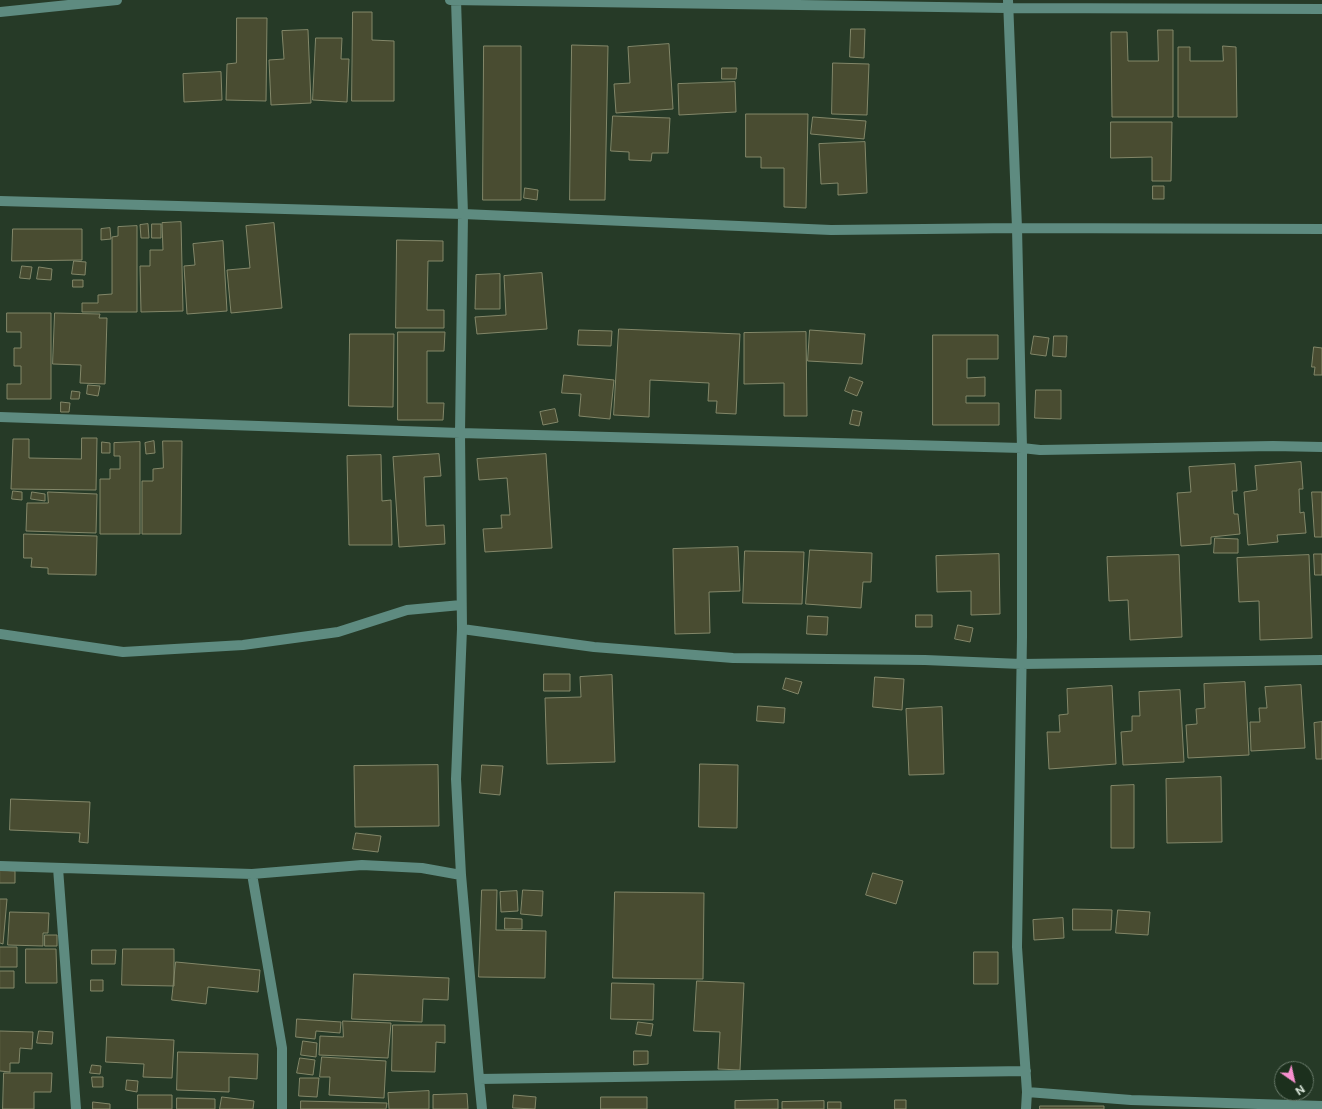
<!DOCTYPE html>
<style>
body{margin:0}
#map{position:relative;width:1322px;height:1109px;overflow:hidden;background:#263a27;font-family:"Public Sans",sans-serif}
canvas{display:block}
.north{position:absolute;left:1274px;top:1061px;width:40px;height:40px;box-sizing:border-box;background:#1c301d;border:1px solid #697a6a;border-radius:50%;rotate:146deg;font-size:11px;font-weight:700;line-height:16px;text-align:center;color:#ddeadd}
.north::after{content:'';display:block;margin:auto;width:14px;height:18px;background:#f790ce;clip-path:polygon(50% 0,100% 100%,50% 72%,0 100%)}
</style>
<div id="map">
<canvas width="1322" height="1109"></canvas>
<div class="north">N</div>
</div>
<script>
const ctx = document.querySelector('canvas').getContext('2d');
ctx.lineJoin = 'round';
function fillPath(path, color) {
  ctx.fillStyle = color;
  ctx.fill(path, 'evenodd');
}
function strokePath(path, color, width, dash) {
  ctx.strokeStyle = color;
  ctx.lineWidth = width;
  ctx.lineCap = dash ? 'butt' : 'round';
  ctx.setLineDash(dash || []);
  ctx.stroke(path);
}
const building = new Path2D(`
 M 353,12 L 372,12 L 372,40 L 394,41 L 394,101 L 352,101 Z
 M 237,18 L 267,18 L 266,101 L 226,100 L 227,64 L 236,63 Z
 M 851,29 L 865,29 L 864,58 L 850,57 Z
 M 308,30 L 311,103 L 271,105 L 269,60 L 284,59 L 282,31 Z
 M 1158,30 L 1173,30 L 1173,117 L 1112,117 L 1111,32 L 1127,32 L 1128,61 L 1158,61 Z
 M 316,38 L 342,38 L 341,59 L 349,59 L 347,102 L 313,100 Z
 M 669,44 L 673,109 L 616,113 L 614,84 L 630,83 L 628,47 Z
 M 572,45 L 608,46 L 605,200 L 570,200 Z
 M 484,46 L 521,46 L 521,200 L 483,200 Z
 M 1223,46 L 1236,47 L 1237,117 L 1178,117 L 1178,47 L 1190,47 L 1190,61 L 1223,61 Z
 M 833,63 L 869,64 L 867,115 L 832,114 Z
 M 722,68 L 737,68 L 736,79 L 722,79 Z
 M 221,72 L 222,100 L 184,102 L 183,74 Z
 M 735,82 L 736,112 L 679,115 L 678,84 Z
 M 746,114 L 808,114 L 806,208 L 784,207 L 784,168 L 761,168 L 761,157 L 746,157 Z
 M 613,116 L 670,118 L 668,153 L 652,153 L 651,161 L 629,160 L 629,152 L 611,151 Z
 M 813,117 L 866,121 L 864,139 L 811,134 Z
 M 1111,122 L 1172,122 L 1171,181 L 1152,181 L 1152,157 L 1111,158 Z
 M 865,142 L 867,193 L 838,195 L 838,183 L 821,184 L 819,144 Z
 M 1153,186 L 1164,186 L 1164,199 L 1153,199 Z
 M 525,188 L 538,190 L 537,200 L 524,198 Z
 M 181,222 L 183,311 L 141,312 L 140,266 L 150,266 L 150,250 L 163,250 L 162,223 Z
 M 274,223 L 282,308 L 231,313 L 227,270 L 250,268 L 246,226 Z
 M 148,224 L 149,238 L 141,238 L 140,225 Z
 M 152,224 L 161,224 L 161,238 L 152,238 Z
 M 137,226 L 137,312 L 82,312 L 82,303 L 98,303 L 98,295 L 112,294 L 112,237 L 118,236 L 118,227 Z
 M 110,228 L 111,239 L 101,240 L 101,229 Z
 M 13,229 L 82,229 L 82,260 L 12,261 Z
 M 397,240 L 443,241 L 443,261 L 428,261 L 427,310 L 444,310 L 444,328 L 396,328 Z
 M 223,241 L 227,311 L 187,314 L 184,266 L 195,265 L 193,244 Z
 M 74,261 L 86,262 L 85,275 L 72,274 Z
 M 22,266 L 32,267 L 30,279 L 20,278 Z
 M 39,267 L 52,269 L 51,280 L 37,279 Z
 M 542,273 L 547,329 L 477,334 L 475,317 L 506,315 L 504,276 Z
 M 500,274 L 500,309 L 475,309 L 476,275 Z
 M 73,280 L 83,280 L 83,287 L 73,287 Z
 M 7,313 L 51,313 L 51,399 L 7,399 L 7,384 L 21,384 L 21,366 L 14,366 L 14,348 L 21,348 L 21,332 L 7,332 Z
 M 55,313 L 100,314 L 99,318 L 107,318 L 105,384 L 80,383 L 81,365 L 53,364 Z
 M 619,329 L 740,334 L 736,414 L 716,413 L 717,401 L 708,401 L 709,383 L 650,380 L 649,417 L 614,415 Z
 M 579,330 L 612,331 L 611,346 L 578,345 Z
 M 810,330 L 865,334 L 862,364 L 808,361 Z
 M 398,332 L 445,332 L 444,351 L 427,351 L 427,403 L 444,403 L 443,420 L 398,420 Z
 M 806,332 L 807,416 L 784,416 L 784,383 L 744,384 L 744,333 Z
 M 350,334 L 394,334 L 393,407 L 349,406 Z
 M 933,335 L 998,335 L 998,359 L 967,359 L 967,378 L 985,377 L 985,396 L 966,396 L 966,403 L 999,403 L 999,425 L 933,425 Z
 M 1034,336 L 1049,338 L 1046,356 L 1031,354 Z
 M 1054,336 L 1067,336 L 1066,357 L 1053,356 Z
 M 1314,347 L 1322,348 L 1322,375 L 1314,375 L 1315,367 L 1312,367 Z
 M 564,375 L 614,380 L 610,419 L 579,416 L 581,394 L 562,393 Z
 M 850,377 L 863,382 L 857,396 L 845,391 Z
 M 88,385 L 100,386 L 98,396 L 87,394 Z
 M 1036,390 L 1061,390 L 1061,419 L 1035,418 Z
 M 72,391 L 80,392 L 79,399 L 71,399 Z
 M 61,402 L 70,403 L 69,412 L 61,412 Z
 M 555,409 L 558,422 L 543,425 L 540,412 Z
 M 853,410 L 862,412 L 859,426 L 850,424 Z
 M 82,438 L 97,438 L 96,490 L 11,489 L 13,439 L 29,439 L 29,458 L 81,459 Z
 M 154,441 L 155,453 L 146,454 L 145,443 Z
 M 163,441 L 182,441 L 181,534 L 142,534 L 142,481 L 153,481 L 153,469 L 163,468 Z
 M 102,442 L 110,443 L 110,453 L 102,453 Z
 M 140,442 L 140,534 L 100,534 L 100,479 L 110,479 L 110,469 L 120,469 L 120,456 L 114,456 L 114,443 Z
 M 439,454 L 441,476 L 424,477 L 426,526 L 444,525 L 445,544 L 399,547 L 393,457 Z
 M 546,454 L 552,548 L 485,552 L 483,529 L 502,528 L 501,515 L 510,515 L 507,478 L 479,480 L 477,459 Z
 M 381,455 L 382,501 L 391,500 L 392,545 L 349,545 L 347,456 Z
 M 1301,462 L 1303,489 L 1299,489 L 1300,513 L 1304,512 L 1306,533 L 1277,535 L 1278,542 L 1248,545 L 1244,492 L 1257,490 L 1255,466 Z
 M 1235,464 L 1237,491 L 1232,491 L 1234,514 L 1238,514 L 1240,534 L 1211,537 L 1211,544 L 1181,546 L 1177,493 L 1191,492 L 1189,467 Z
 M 13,491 L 22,492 L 22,500 L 12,499 Z
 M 32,492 L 45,494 L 45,501 L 31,499 Z
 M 48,492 L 97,494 L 96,533 L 26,531 L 27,503 L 48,503 Z
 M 1312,492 L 1322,492 L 1322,537 L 1315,537 Z
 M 24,534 L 97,536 L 96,575 L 48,574 L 48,568 L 31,567 L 32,558 L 24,558 Z
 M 1215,538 L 1238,539 L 1238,553 L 1214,553 Z
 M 738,547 L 740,591 L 709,592 L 710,633 L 675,634 L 673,549 Z
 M 810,550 L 872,553 L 871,582 L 863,582 L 861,608 L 806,604 Z
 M 745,551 L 804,552 L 802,604 L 743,603 Z
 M 999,554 L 1000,614 L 971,615 L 971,591 L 937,592 L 936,556 Z
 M 1314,554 L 1322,554 L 1322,575 L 1315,575 Z
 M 1179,555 L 1182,637 L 1130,640 L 1128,600 L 1109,601 L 1107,557 Z
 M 1309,555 L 1312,638 L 1260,640 L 1259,601 L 1239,602 L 1237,558 Z
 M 916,615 L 932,615 L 932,627 L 916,627 Z
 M 808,616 L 828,617 L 827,635 L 807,634 Z
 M 958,625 L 973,628 L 970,642 L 955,639 Z
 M 544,674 L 570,674 L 570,691 L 544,691 Z
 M 612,675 L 615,762 L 547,764 L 545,698 L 581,697 L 580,677 Z
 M 875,677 L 904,679 L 902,710 L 873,707 Z
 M 786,678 L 802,682 L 798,694 L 783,689 Z
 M 1245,682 L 1249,755 L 1188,758 L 1186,725 L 1197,724 L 1196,709 L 1205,708 L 1204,684 Z
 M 1301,685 L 1305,748 L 1251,751 L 1250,722 L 1260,722 L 1259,708 L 1267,708 L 1265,687 Z
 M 1112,686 L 1116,764 L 1049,769 L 1047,732 L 1060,732 L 1059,715 L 1068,714 L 1067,689 Z
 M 1180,690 L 1184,762 L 1123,765 L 1121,732 L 1132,731 L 1132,716 L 1140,716 L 1139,692 Z
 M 758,706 L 785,708 L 784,723 L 757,721 Z
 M 942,707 L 944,774 L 909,775 L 906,709 Z
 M 1322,722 L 1322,759 L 1316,759 L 1314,723 Z
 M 700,764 L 738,765 L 737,828 L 699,827 Z
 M 438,765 L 439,826 L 355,827 L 354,766 Z
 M 482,765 L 503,766 L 500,795 L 480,793 Z
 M 1221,777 L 1222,842 L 1167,843 L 1166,779 Z
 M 1134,785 L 1134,848 L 1111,848 L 1111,786 Z
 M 11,799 L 90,802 L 88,843 L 79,842 L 80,833 L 10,830 Z
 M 356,833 L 381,836 L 378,852 L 353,849 Z
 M 0,870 L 15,871 L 15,883 L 0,883 Z
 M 873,873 L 903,881 L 896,904 L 866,895 Z
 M 482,890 L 497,890 L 496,930 L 546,931 L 545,978 L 479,977 Z
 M 523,890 L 543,891 L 542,916 L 521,914 Z
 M 517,891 L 518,911 L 501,912 L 500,892 Z
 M 615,892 L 704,893 L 703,979 L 613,978 Z
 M 0,899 L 7,899 L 3,944 L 0,943 Z
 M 1073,909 L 1112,910 L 1111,930 L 1073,930 Z
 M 1118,910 L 1150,912 L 1148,935 L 1116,933 Z
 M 10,912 L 49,913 L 48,933 L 43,933 L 43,946 L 8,945 Z
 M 505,918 L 522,919 L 522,929 L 505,929 Z
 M 1063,918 L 1064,938 L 1034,940 L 1033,920 Z
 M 45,935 L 57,935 L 57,946 L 45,946 Z
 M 0,947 L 17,947 L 17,967 L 0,967 Z
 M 26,949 L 56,949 L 57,983 L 26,983 Z
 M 123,949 L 174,949 L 174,986 L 122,985 Z
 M 92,950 L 116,950 L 115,964 L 92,964 Z
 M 974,952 L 998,952 L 998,984 L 974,984 Z
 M 176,962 L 260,970 L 258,992 L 208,987 L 206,1004 L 172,1000 Z
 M 0,971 L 14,971 L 14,988 L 0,988 Z
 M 354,974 L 449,978 L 448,1000 L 423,999 L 422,1022 L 352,1019 Z
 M 91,980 L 103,980 L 103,991 L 91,991 Z
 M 697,981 L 744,983 L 740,1070 L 718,1069 L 720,1032 L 694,1031 Z
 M 612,983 L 654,984 L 653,1020 L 611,1019 Z
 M 297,1019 L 341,1022 L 340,1033 L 316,1031 L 315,1039 L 296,1037 Z
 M 343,1021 L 391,1023 L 388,1058 L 319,1055 L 320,1036 L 343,1037 Z
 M 638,1022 L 653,1024 L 651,1036 L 636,1034 Z
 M 393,1025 L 445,1025 L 445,1043 L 436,1042 L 435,1072 L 392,1071 Z
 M 0,1031 L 33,1032 L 32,1049 L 20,1048 L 19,1063 L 10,1063 L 10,1072 L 0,1071 Z
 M 39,1031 L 53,1032 L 52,1044 L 37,1043 Z
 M 107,1037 L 174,1040 L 172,1078 L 143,1077 L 144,1064 L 106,1062 Z
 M 303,1041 L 317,1043 L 316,1057 L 301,1055 Z
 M 634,1051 L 648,1051 L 648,1064 L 634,1065 Z
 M 178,1052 L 258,1054 L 257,1079 L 229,1077 L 229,1092 L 177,1090 Z
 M 322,1057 L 386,1061 L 384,1098 L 329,1095 L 330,1077 L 320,1077 Z
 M 300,1058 L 315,1060 L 313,1075 L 297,1073 Z
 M 92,1065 L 101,1066 L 100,1074 L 90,1073 Z
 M 4,1073 L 52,1073 L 51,1092 L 34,1092 L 34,1109 L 3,1109 Z
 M 92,1077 L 103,1077 L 103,1087 L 93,1087 Z
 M 300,1078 L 319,1078 L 317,1097 L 299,1096 Z
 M 127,1080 L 138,1081 L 137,1092 L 126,1090 Z
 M 429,1091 L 429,1109 L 389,1109 L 388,1093 Z
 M 467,1094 L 468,1109 L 433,1109 L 433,1095 Z
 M 138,1095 L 172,1095 L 172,1109 L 138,1109 Z
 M 514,1095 L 536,1097 L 535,1109 L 513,1108 Z
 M 222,1097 L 254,1101 L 253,1109 L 220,1109 Z
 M 601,1097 L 647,1097 L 647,1109 L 601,1109 Z
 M 177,1098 L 215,1099 L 215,1109 L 177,1109 Z
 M 778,1100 L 778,1109 L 735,1109 L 735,1101 Z
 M 895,1100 L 906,1100 L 906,1109 L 895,1109 Z
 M 301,1101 L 387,1103 L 386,1109 L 301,1109 Z
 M 824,1101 L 824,1109 L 782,1109 L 782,1102 Z
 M 93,1102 L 110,1104 L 110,1109 L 93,1109 Z
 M 828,1102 L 841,1102 L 841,1109 L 828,1109 Z
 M 1040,1106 L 1104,1106 L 1104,1109 L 1040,1109 Z`);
fillPath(building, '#494c31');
strokePath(building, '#838769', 1);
strokePath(new Path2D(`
 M 450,0 L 1007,8 L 1322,9
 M 456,0 L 463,214 L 460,433 L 462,629 L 456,779 L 461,875 L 479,1079 L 482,1109
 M 1008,0 L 1017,228 L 1022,448 L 1022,637 L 1017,947 L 1027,1092 L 1026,1109
 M 0,12 L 117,0
 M 0,201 L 463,214 L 831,230 L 1017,228 L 1322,229
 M 0,417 L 460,433 L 1022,448 L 1040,450 L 1273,446 L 1322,447
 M 462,629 L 594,647 L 733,658 L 925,660 L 1021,664 L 1322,660
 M 0,634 L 123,652 L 243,645 L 338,632 L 407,610 L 461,605
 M 0,866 L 252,874 L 362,865 L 422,868 L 461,875
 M 58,868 L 76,1109
 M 252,874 L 282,1048 L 282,1109
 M 479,1079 L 1026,1071
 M 1027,1092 L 1131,1100 L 1322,1106`), '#5e8b80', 10);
</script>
